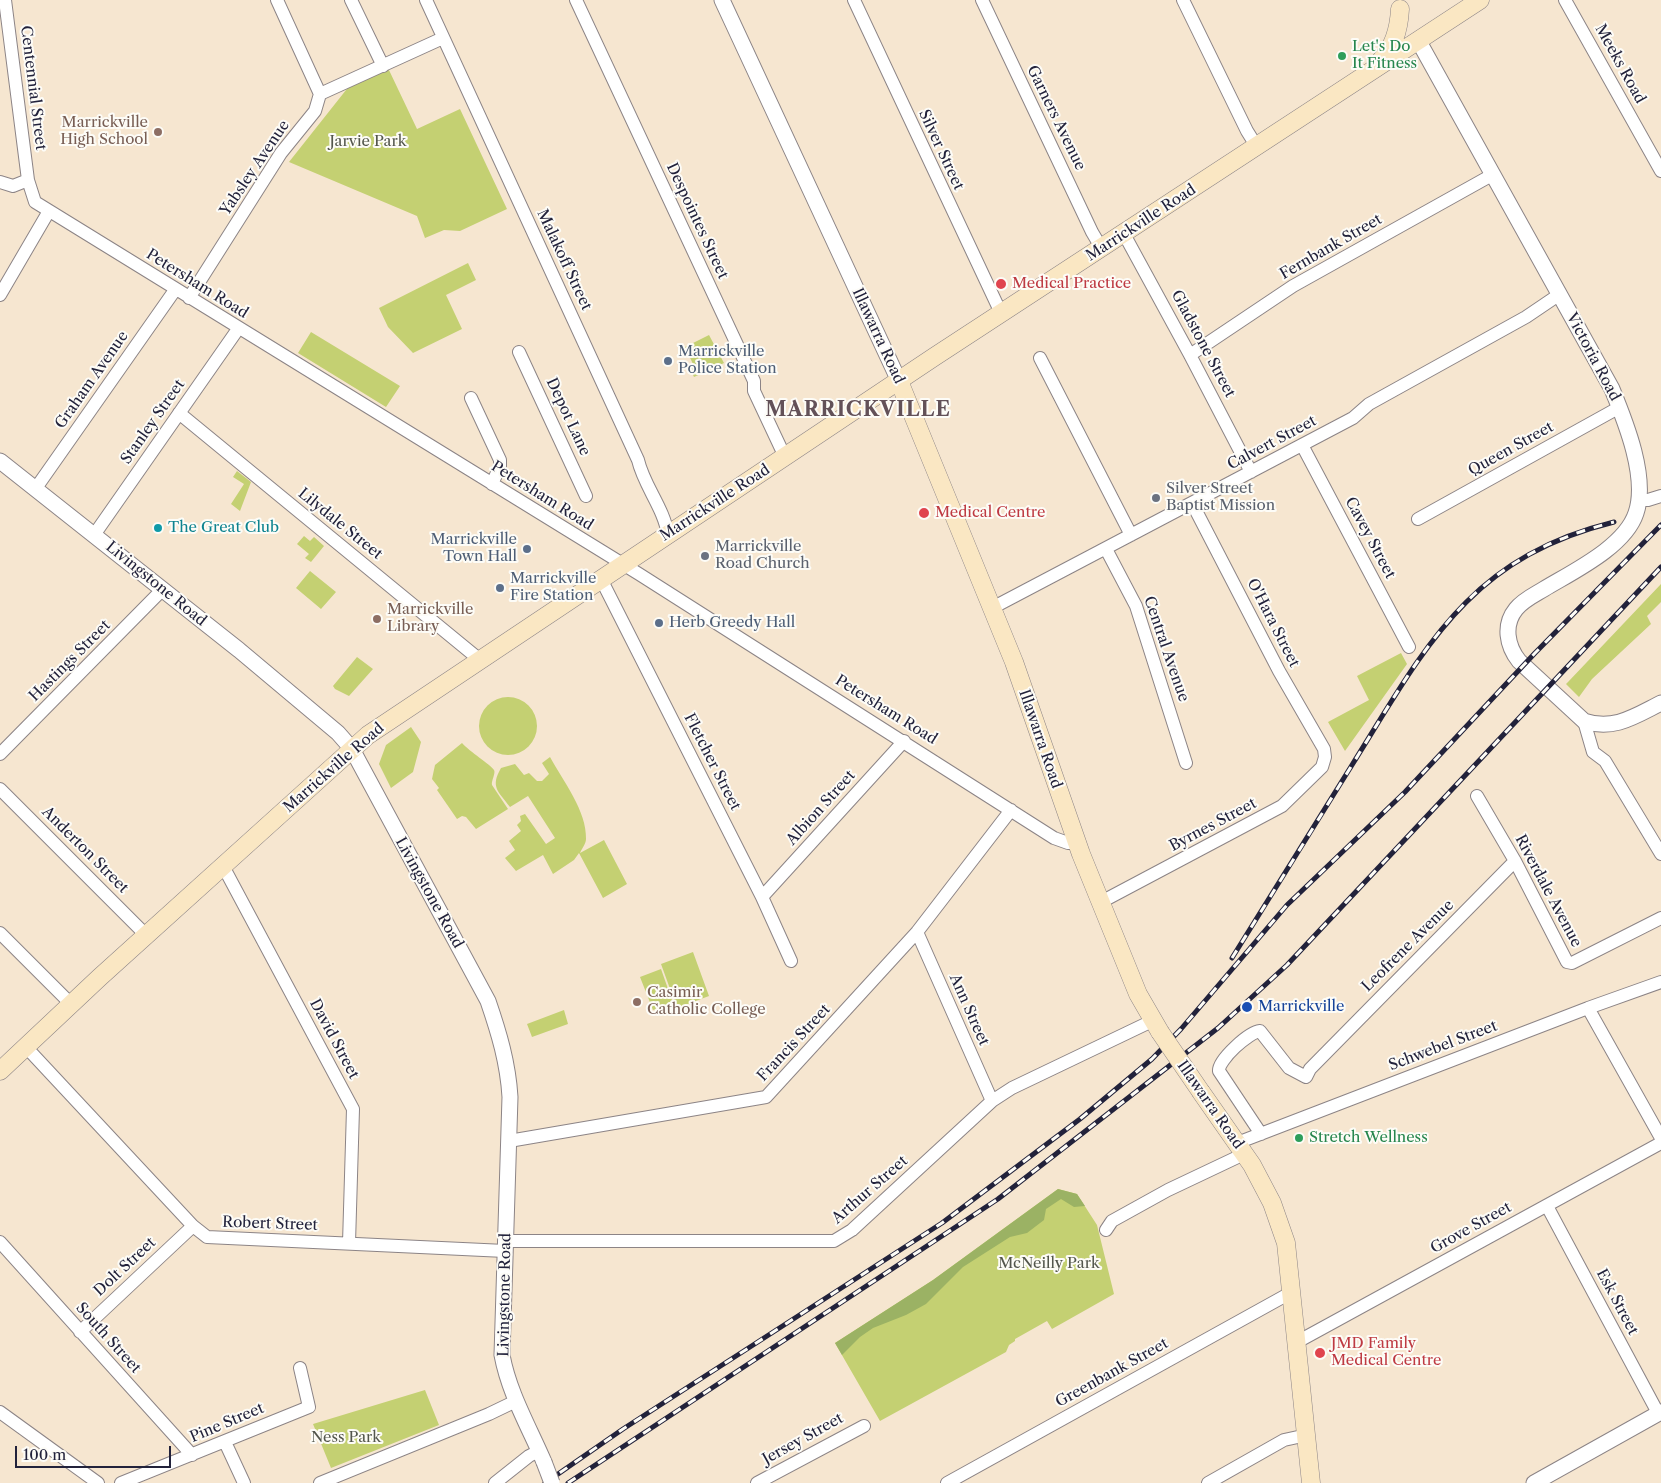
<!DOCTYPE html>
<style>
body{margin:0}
#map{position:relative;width:1661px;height:1483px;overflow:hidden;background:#f6e6d0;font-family:"Libre Caslon Text",serif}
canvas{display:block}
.scale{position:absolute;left:15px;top:1446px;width:156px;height:22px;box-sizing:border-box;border:2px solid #22223b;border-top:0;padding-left:6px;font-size:15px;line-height:18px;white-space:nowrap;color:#22223b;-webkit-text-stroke:4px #fdfcf7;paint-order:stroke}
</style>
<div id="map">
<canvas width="1661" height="1483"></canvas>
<div class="scale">100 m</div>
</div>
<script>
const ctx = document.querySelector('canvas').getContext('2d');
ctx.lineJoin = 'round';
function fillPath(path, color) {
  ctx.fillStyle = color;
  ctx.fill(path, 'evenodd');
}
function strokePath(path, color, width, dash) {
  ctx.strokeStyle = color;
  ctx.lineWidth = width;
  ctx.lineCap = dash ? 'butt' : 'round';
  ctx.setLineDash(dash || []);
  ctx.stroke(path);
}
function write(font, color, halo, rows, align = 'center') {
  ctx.font = font + ' "Libre Caslon Text",serif';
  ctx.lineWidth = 4;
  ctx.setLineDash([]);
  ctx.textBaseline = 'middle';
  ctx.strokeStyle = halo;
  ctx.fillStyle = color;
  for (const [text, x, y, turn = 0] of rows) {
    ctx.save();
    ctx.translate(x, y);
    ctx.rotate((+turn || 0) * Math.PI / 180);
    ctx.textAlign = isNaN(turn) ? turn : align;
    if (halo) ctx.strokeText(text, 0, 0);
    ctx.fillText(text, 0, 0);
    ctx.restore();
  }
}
fillPath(new Path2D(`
 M 388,68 L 417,129 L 460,109 L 507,209 L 460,231 L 444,230 L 425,238 L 417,216 L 289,162 L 350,85 Z
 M 468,263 L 476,280 L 446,295 L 462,329 L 413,353 L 388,327 L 379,308 Z
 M 311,332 L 400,386 L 386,407 L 298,353 Z
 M 709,335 L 724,363 L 694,377 L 689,366 L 693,364 L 685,347 Z
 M 237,471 L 251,482 L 240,511 L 231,504 L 244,484 L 233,477 Z
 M 304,536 L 310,541 L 314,537 L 324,546 L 311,562 L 305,558 L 309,554 L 297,544 Z
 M 310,571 L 336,592 L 321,609 L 296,588 Z
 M 1661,584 L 1661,602 L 1647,616 L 1651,624 L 1592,679 L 1579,697 L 1566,684 L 1568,682 Z
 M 1401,653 L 1407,664 L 1345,751 L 1328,722 L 1369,700 L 1357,676 Z
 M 357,657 L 373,669 L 349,696 L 335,689 L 333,686 Z
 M479 726a29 29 0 1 1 58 0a29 29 0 1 1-58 0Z
 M 411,727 L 421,742 L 413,772 L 391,788 L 379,764 L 386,745 Z
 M 462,743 C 470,752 490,764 494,770 C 496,773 491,781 492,785 L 508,809 L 476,829 L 466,817 L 462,816 L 457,819 L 437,790 L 439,788 L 432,779 L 435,765 Z
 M 550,757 C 563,781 587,811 586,839 C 586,844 582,848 580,853 L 604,840 L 627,884 L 603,898 L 579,853 L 574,860 L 553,874 L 543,855 L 516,871 L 505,858 L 515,850 L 509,841 L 521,831 L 517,825 L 521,821 L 520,816 L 525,814 L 546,844 L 555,838 L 528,796 L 510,807 C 498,791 490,787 501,768 L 515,764 L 524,775 L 529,773 L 537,781 L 542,781 L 549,774 L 542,763 Z
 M 693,952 L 709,996 L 677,1008 L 661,964 Z
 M 661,969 L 673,1003 L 653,1010 L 640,977 Z
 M 564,1010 L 568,1024 L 532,1037 L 527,1024 Z
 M 1058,1189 L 1077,1194 L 1097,1225 L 1114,1294 L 1052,1329 L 1047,1321 L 1015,1339 L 1015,1341 L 1009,1345 L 1006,1352 L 880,1421 L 835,1343 L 933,1280 Z
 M 425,1390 L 439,1425 L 331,1468 L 313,1424 Z`), '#c4d072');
fillPath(new Path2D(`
 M 1058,1189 L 1077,1194 L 1085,1206 L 1074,1207 L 1061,1199 L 1046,1209 L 1044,1220 L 1027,1233 L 1010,1237 L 963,1267 L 926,1304 L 906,1315 L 873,1328 L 860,1337 L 842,1355 L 835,1343 L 933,1280 Z`), '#9bb264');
const minor = new Path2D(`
 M 5,0 L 28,180 L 35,202 L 639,574 L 1054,838 L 1068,843 L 1077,843
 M 277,0 L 320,94
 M 351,0 L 383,66
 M 426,0 L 638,460 C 644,486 664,508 668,535
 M 576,0 L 754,381 L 754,391 L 785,457
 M 854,0 L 1001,313
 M 982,0 L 1092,232 L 1102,249
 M 1183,0 L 1247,131 L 1257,147
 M 1565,0 L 1661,171
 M 320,94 L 443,38
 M 0,182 L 13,186 L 28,180
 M 1124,234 L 1190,355 L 1251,472
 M 0,295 L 49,211
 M 189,298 L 281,153 L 315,111 L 320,94
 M 519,352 L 586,496
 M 1190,355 L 1293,286 L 1492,175
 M 1040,358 L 1131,535
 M 471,398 L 500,460 L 500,466 L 492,484
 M 179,413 L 480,660
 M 1302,445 L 1409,647
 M 36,488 L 175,290
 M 1640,500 L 1648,500 L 1661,496
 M 1418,519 L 1620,407
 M 94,535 L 238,329
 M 1106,549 L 1136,606 L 1186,763
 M 601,579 L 762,897 L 791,961
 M 992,608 L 1353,418 L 1369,404 L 1526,317 L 1560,294
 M 1584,721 L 1593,752 L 1605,761 L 1661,854
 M 0,754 L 162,590
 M 0,789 L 146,935
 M 1477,796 L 1515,861 L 1567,962 L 1572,963 L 1661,918
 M 223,866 L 353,1109 L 349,1243
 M 762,897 L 904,741
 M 1101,902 L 1282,806 L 1322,767 L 1325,757 L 1324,749 L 1279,671 L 1192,503
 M 917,932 L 992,1101
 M 0,933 L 71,1004
 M 1588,1008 L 1661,1138
 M 26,1047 L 193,1226 L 207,1237 L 505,1251
 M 1261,1134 L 1219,1071 C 1218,1060 1249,1032 1260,1031 L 1289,1068 L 1306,1077 L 1310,1069 L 1515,861
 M 509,1141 L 766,1097 L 917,932 L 1011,810
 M 1237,1143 L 1588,1008 L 1661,982
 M 1547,1206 L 1658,1413
 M 1106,1230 L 1112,1221 L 1168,1190 L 1244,1154
 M 506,1241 L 834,1241 L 852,1230 L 992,1101 L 1012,1088 L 1152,1021
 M 0,1242 L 192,1455
 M 80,1332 L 193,1226
 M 1297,1342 L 1661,1143
 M 0,1412 L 98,1483
 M 225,1442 L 244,1483
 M 121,1483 L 309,1407 L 300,1368
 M 320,1483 L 489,1414 L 516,1401
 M 495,1483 L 529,1456 L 539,1451
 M 757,1483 L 864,1426
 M 947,1483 L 1292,1292
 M 1208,1483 L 1284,1440 L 1307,1435`);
const tertiary = new Path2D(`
 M 722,0 L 899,381
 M 1418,40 L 1612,389 C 1626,423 1648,478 1636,513 C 1625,547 1572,572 1544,589 C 1534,595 1523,600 1516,609 C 1503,625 1507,646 1519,661 L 1584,721 C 1614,731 1635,716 1661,703
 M 0,461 L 239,650 L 338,733 L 352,749 L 360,764 L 488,1001 C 499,1033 508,1063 510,1097 L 502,1355 C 509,1393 529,1427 544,1462
 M 1534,1483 L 1661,1412`);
const secondary = new Path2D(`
 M 1381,60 C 1395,46 1399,28 1400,9
 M 899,381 L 1014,662 L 1081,854 L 1138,994 L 1160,1032
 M 0,1071 L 100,977 L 368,735 L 934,357 L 1480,0
 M 1201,1092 L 1252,1165 L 1272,1203 L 1286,1243 L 1311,1483`);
strokePath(minor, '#8c8486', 14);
strokePath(tertiary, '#8c8486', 17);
strokePath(secondary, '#8c8486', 19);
strokePath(minor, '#fff', 12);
strokePath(tertiary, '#fff', 15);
strokePath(secondary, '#fae7c3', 18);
const rail = new Path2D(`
 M 1232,958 C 1272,894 1312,830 1352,765 C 1425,648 1468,558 1614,522
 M 545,1483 L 623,1429 L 942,1223 L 1080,1119 L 1152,1059 L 1181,1029 L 1287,905 L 1405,792 L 1535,653 L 1661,525
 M 568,1483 L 998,1199 L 1218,1028 L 1287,965 L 1661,567`);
strokePath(rail, '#22223b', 5);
strokePath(rail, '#fdfcf7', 3, [9]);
const tertiaryBridge = new Path2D(`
 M 544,1462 L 552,1483`);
const secondaryBridge = new Path2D(`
 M 1160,1032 L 1201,1092`);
strokePath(tertiaryBridge, '#8c8486', 17, []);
strokePath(secondaryBridge, '#8c8486', 19, []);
strokePath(tertiaryBridge, '#fff', 15);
strokePath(secondaryBridge, '#fae7c3', 18);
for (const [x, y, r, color] of [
 [1342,56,5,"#2e9e5b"],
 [158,132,5,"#8d6e63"],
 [1001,284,6,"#e0444e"],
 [668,361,5,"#5c6f8a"],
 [1156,498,5,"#6b7280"],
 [924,513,6,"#e0444e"],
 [158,528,5,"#0f9aa8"],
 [527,549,5,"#5c6f8a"],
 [705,556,5,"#6b7280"],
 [500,588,5,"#5c6f8a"],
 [377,619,5,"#8d6e63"],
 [659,623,5,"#5c6f8a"],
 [637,1002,5,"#8d6e63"],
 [1247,1007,6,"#1a4fb4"],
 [1299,1138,5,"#2e9e5b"],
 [1320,1353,6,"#e0444e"]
]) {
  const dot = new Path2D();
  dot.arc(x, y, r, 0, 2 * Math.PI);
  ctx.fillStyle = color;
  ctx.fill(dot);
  strokePath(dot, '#fdfcf7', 2);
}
write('15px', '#27864d', '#fdfcf7', [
 ["Let's Do",1352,47],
 ["It Fitness",1352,64],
 ["Stretch Wellness",1309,1138]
], 'left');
write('15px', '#22223b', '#fdfcf7', [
 ["Meeks Road",1620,64,61],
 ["Centennial Street",33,88,83],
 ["Garners Avenue",1056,118,64],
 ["Silver Street",941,150,65],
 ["Yabsley Avenue",255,168,-56],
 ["Despointes Street",697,221,65],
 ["Marrickville Road",1141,223,-33],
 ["Fernbank Street",1331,247,-30],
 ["Malakoff Street",564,260,65],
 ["Petersham Road",197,284,32],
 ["Illawarra Road",878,336,65],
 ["Gladstone Street",1203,344,62],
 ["Victoria Road",1593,357,62],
 ["Graham Avenue",92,380,-55],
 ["Depot Lane",568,417,65],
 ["Stanley Street",153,422,-55],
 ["Calvert Street",1272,443,-28],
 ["Queen Street",1511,449,-29],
 ["Petersham Road",542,496,32],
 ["Marrickville Road",715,503,-33],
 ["Lilydale Street",340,524,39],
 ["Cavey Street",1370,538,62],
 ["Livingstone Road",156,584,39],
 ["O'Hara Street",1273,623,63],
 ["Central Avenue",1166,649,71],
 ["Hastings Street",70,661,-45],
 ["Petersham Road",886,710,32],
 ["Illawarra Road",1040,739,71],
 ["Fletcher Street",712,762,63],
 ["Marrickville Road",334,768,-41],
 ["Albion Street",821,808,-48],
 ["Byrnes Street",1213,825,-28],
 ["Anderton Street",85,850,45],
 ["Riverdale Avenue",1548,891,62],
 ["Livingstone Road",429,893,61],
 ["Leofrene Avenue",1408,946,-45],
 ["Ann Street",969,1010,66],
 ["David Street",334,1039,62],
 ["Francis Street",794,1043,-47],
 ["Schwebel Street",1443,1046,-21],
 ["Illawarra Road",1210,1105,55],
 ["Arthur Street",870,1190,-41],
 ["Robert Street",270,1224,2],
 ["Grove Street",1471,1228,-29],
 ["Dolt Street",125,1267,-43],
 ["Livingstone Road",505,1295,-89],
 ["Esk Street",1617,1302,62],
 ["South Street",108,1338,48],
 ["Greenbank Street",1112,1373,-29],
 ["Pine Street",227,1423,-23],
 ["Jersey Street",803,1439,-29]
]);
write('15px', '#785e54', '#fdfcf7', [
 ["Marrickville",148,123,"right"],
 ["High School",148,140,"right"],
 ["Marrickville",387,610],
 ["Library",387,627],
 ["Casimir",647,993],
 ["Catholic College",647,1010]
], 'left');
write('15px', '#53564c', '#fdfcf7', [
 ["Jarvie Park",368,142],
 ["McNeilly Park",1049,1264],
 ["Ness Park",346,1438]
]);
write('15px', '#be3a42', '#fdfcf7', [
 ["Medical Practice",1012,284],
 ["Medical Centre",935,513],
 ["JMD Family",1331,1344],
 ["Medical Centre",1331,1361]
], 'left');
write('15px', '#4e5e75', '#fdfcf7', [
 ["Marrickville",678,352],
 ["Police Station",678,369],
 ["Marrickville",517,540,"right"],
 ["Town Hall",517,557,"right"],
 ["Marrickville",510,579],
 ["Fire Station",510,596],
 ["Herb Greedy Hall",669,623]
], 'left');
write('15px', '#5b616d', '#fdfcf7', [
 ["Silver Street",1166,489],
 ["Baptist Mission",1166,506],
 ["Marrickville",715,547],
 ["Road Church",715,564]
], 'left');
write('15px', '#0d838f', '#fdfcf7', [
 ["The Great Club",168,528]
], 'left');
write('15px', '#164399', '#fdfcf7', [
 ["Marrickville",1258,1007]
], 'left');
ctx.letterSpacing = '1px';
write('bold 20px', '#635158', '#fdfcf7', [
 ["MARRICKVILLE",858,410]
]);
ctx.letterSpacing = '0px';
</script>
